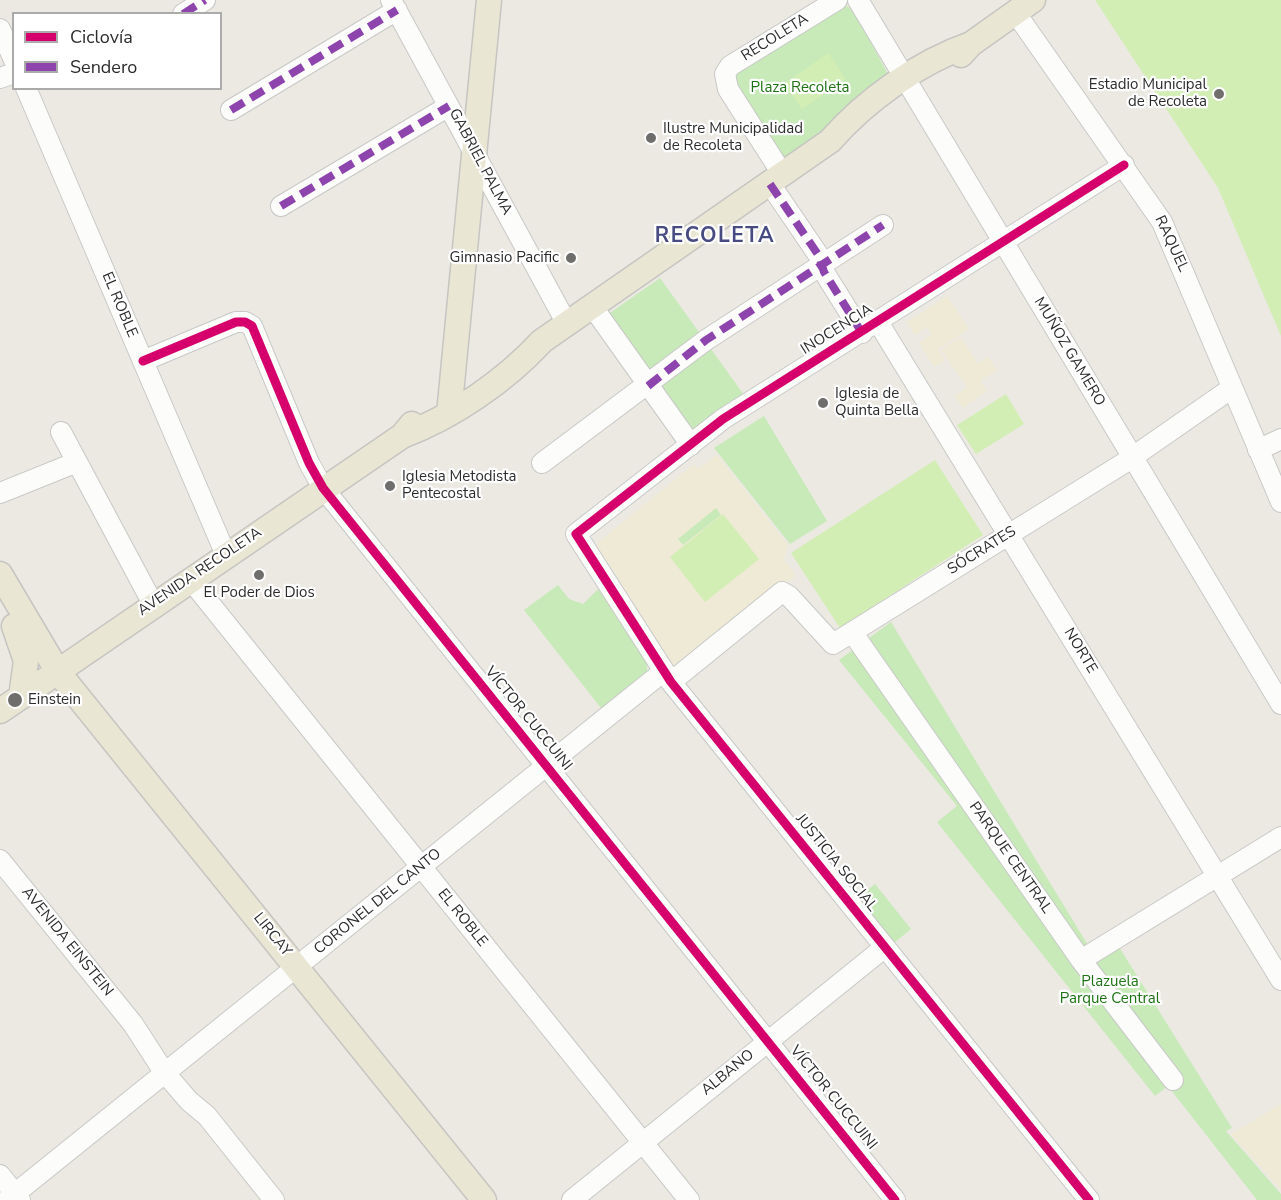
<!DOCTYPE html>
<meta charset="utf-8">
<style>
body{margin:0}
#map{position:relative;width:1281px;height:1200px;overflow:hidden;background:#ebe9e2;font-family:"Nunito Sans",sans-serif}
canvas{display:block}
.legend{position:absolute;left:12px;top:12px;width:210px;height:78px;box-sizing:border-box;background:#fff;border:2px solid #ababab;margin:0;padding:8px 10px;list-style:none;font-size:18px;color:#2c2c2c}
.legend li{display:flex;align-items:center;gap:12px;height:30px}
.legend b{width:30px;border:2px solid #ababab}
</style>
<div id="map">
<canvas width="1281" height="1200"></canvas>
<ul class="legend">
<li><b style="height:8px;background:#d6006c"></b>Ciclovía</li>
<li><b style="height:8px;background:#8e44ad"></b>Sendero</li>
</ul>
</div>
<script>
const ctx = document.querySelector('canvas').getContext('2d');
ctx.lineJoin = 'round';
function fillPath(path, color) {
  ctx.fillStyle = color;
  ctx.fill(path, 'evenodd');
}
function strokePath(path, color, width, dash) {
  ctx.strokeStyle = color;
  ctx.lineWidth = width;
  ctx.lineCap = dash ? 'butt' : 'round';
  ctx.setLineDash(dash || []);
  ctx.stroke(path);
}
function write(font, color, halo, rows, align = 'center') {
  ctx.font = font + ' "Nunito Sans",sans-serif';
  ctx.lineWidth = 4.5;
  ctx.setLineDash([]);
  ctx.textBaseline = 'middle';
  ctx.strokeStyle = halo;
  ctx.fillStyle = color;
  for (const [text, x, y, turn = 0] of rows) {
    ctx.save();
    ctx.translate(x, y);
    ctx.rotate((+turn || 0) * Math.PI / 180);
    ctx.textAlign = isNaN(turn) ? turn : align;
    if (halo) ctx.strokeText(text, 0, 0);
    ctx.fillText(text, 0, 0);
    ctx.restore();
  }
}
fillPath(new Path2D(`
 M 947,296 L 969,329 L 938,349 L 945,360 L 934,367 L 919,343 L 931,334 L 927,327 L 915,335 L 907,322 Z
 M 960,337 L 978,363 L 988,357 L 997,370 L 980,381 L 987,391 L 963,408 L 955,396 L 967,387 L 941,350 Z
 M 717,455 L 788,545 L 784,560 L 796,576 L 682,667 L 674,667 L 596,544 L 694,464 L 698,469 Z
 M 1281,1104 L 1281,1190 L 1231,1134 Z`), '#efead6');
fillPath(new Path2D(`
 M 841,5 L 852,8 L 888,74 L 885,86 L 780,161 L 732,85 L 732,76 Z
 M 660,278 L 744,395 L 691,431 L 607,315 Z
 M 764,416 L 827,521 L 790,544 L 714,448 Z
 M 716,508 L 721,515 L 683,545 L 678,539 Z
 M 558,585 L 569,599 L 583,604 L 598,589 L 647,661 L 647,671 L 601,708 L 524,610 Z
 M 891,622 L 1097,960 L 1119,947 L 1232,1128 L 1226,1131 L 1281,1194 L 1281,1200 L 1257,1200 L 1168,1086 L 1155,1096 L 937,822 L 957,806 L 839,660 Z
 M 875,884 L 911,929 L 894,943 L 857,898 Z`), '#c7eab8');
fillPath(new Path2D(`
 M 1095,0 L 1281,0 L 1281,336 L 1218,188 Z
 M 828,53 L 846,79 L 802,109 L 784,84 Z
 M 1006,394 L 1024,424 L 976,454 L 957,425 Z
 M 935,460 L 983,535 L 840,628 L 791,553 Z
 M 723,514 L 759,559 L 705,602 L 670,557 Z`), '#d2eeb5');
const minor = new Path2D(`
 M 391,0 L 567,324
 M 858,0 L 1281,704
 M 1015,12 L 1162,222 L 1281,502
 M 183,14 L 205,0
 M 0,29 L 14,60
 M 0,78 L 14,73
 M 26,88 L 226,555
 M 231,110 L 397,10
 M 783,175 L 728,89 L 725,74 L 730,66 L 837,0
 M 770,184 L 819,256 L 824,272 L 862,333
 M 281,206 L 449,106
 M 592,306 L 691,445
 M 878,322 L 1281,980
 M 143,361 L 236,322 L 245,322 L 252,326 L 309,463 L 323,488 L 895,1200
 M 61,432 L 153,604
 M 1258,450 L 1281,439
 M 542,463 L 706,340 L 883,225
 M 0,493 L 77,462
 M 190,579 L 689,1200
 M 852,632 L 1081,960 L 1173,1080
 M 671,682 L 782,592 L 789,596 L 833,644 L 1124,463 L 1232,388
 M 0,860 L 133,1024 L 164,1072 L 189,1101 L 207,1116 L 274,1200
 M 1081,960 L 1281,837
 M 0,1175 L 20,1200
 M 7,1200 L 664,671
 M 572,1200 L 885,947
 M 1089,1200 L 671,682 L 576,534 L 723,419 L 1124,165`);
const major = new Path2D(`
 M 961,55 L 971,44 L 1033,0
 M 449,414 L 489,0
 M 402,436 C 453,417 505,381 542,341 L 830,141 C 866,100 919,62 971,44
 M 0,574 L 58,672 L 484,1200
 M 14,626 L 26,661 L 21,697
 M 0,711 L 402,436 L 412,424`);
strokePath(minor, '#c8c8c7', 22);
strokePath(major, '#c6c5c2', 27);
strokePath(minor, '#fcfcfb', 20);
strokePath(major, '#e9e6d3', 24);
strokePath(new Path2D(`
 M 183,14 L 205,0
 M 231,110 L 397,10
 M 770,184 L 819,256 L 824,272 L 862,333
 M 281,206 L 449,106
 M 648,386 L 706,340 L 883,225`), '#8e44ad', 8, [15, 8]);
strokePath(new Path2D(`
 M 143,361 L 236,322 L 245,322 L 252,326 L 309,463 L 323,488 L 895,1200
 M 1089,1200 L 671,682 L 576,534 L 723,419 L 1124,165`), '#d6006c', 9);
for (const [x, y, r, color] of [
 [1219,94,6,"#6f6e6c"],
 [651,138,6,"#6f6e6c"],
 [571,258,6,"#6f6e6c"],
 [823,403,6,"#6f6e6c"],
 [390,486,6,"#6f6e6c"],
 [259,575,6,"#6f6e6c"],
 [15,700,8,"#6f6e6c"]
]) {
  const dot = new Path2D();
  dot.arc(x, y, r, 0, 2 * Math.PI);
  ctx.fillStyle = color;
  ctx.fill(dot);
  strokePath(dot, '#fff', 2);
}
write('15px', '#2c2c2c', '#fff', [
 ["RECOLETA",775,38,-32],
 ["GABRIEL PALMA",480,162,62],
 ["RAQUEL",1171,244,65],
 ["EL ROBLE",119,305,67],
 ["INOCENCIA",837,330,-32],
 ["MUÑOZ GAMERO",1069,352,59],
 ["SÓCRATES",982,551,-32],
 ["AVENIDA RECOLETA",200,572,-34],
 ["NORTE",1080,651,59],
 ["VÍCTOR CUCCUINI",528,719,51],
 ["PARQUE CENTRAL",1010,858,55],
 ["JUSTICIA SOCIAL",836,863,51],
 ["CORONEL DEL CANTO",378,902,-39],
 ["EL ROBLE",462,918,51],
 ["LIRCAY",272,935,51],
 ["AVENIDA EINSTEIN",67,942,51],
 ["ALBANO",728,1073,-39],
 ["VÍCTOR CUCCUINI",833,1098,51]
]);
write('15px', '#2c2c2c', '#fff', [
 ["Estadio Municipal",1207,85,"right"],
 ["de Recoleta",1207,102,"right"],
 ["Ilustre Municipalidad",663,129],
 ["de Recoleta",663,146],
 ["Gimnasio Pacific",559,258,"right"],
 ["Iglesia de",835,394],
 ["Quinta Bella",835,411],
 ["Iglesia Metodista",402,477],
 ["Pentecostal",402,494],
 ["El Poder de Dios",259,593,"center"],
 ["Einstein",28,700]
], 'left');
write('15px', '#1d7313', '#fff', [
 ["Plaza Recoleta",800,88],
 ["Plazuela",1110,982],
 ["Parque Central",1110,999]
]);
ctx.letterSpacing = '1.5px';
write('bold 21px', '#474b82', '#fff', [
 ["RECOLETA",715,237]
]);
ctx.letterSpacing = '0px';
</script>
